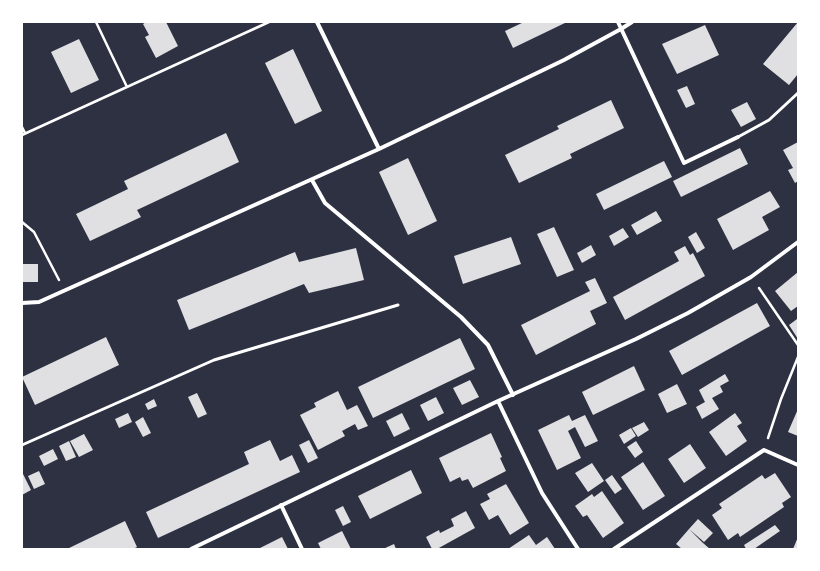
<!DOCTYPE html>
<style>
body{margin:0}
#map{position:relative;width:820px;height:571px;overflow:hidden;background:#2d3142;font-family:Ubuntu,sans-serif}
canvas{display:block}
.frame{position:absolute;inset:0;border:23px solid #fff;pointer-events:none}
</style>
<div id="map">
<canvas width="820" height="571"></canvas>
<div class="frame"></div>
</div>
<script>
const ctx = document.querySelector('canvas').getContext('2d');
ctx.lineJoin = 'round';
function fillPath(path, color) {
  ctx.fillStyle = color;
  ctx.fill(path, 'evenodd');
}
function strokePath(path, color, width, dash) {
  ctx.strokeStyle = color;
  ctx.lineWidth = width;
  ctx.lineCap = dash ? 'butt' : 'round';
  ctx.setLineDash(dash || []);
  ctx.stroke(path);
}
fillPath(new Path2D(`
 M 146,22 L 166,22 L 178,46 L 156,58 L 145,37 L 149,35 L 143,24 Z
 M 524,22 L 567,22 L 513,48 L 505,31 Z
 M 798,22 L 798,74 L 789,85 L 763,64 Z
 M 705,25 L 719,55 L 677,74 L 662,44 Z
 M 79,39 L 99,80 L 71,93 L 51,52 Z
 M 293,49 L 322,111 L 295,124 L 265,63 Z
 M 687,86 L 695,104 L 686,108 L 677,90 Z
 M 611,100 L 624,128 L 570,154 L 572,158 L 519,183 L 505,155 L 559,129 L 557,126 Z
 M 747,102 L 756,119 L 741,127 L 731,110 Z
 M 226,133 L 239,162 L 137,210 L 141,217 L 90,241 L 76,214 L 128,189 L 124,181 Z
 M 798,142 L 798,181 L 795,183 L 788,170 L 793,168 L 783,150 Z
 M 740,148 L 748,164 L 681,197 L 673,181 Z
 M 408,158 L 437,221 L 408,235 L 379,172 Z
 M 664,161 L 672,177 L 604,210 L 596,194 Z
 M 770,191 L 780,207 L 762,217 L 769,230 L 733,250 L 717,219 Z
 M 656,211 L 662,221 L 637,235 L 631,225 Z
 M 554,227 L 574,270 L 557,277 L 537,234 Z
 M 623,228 L 629,237 L 614,246 L 609,236 Z
 M 696,232 L 705,248 L 697,253 L 688,237 Z
 M 511,237 L 521,264 L 463,284 L 454,256 Z
 M 591,245 L 596,255 L 582,263 L 577,253 Z
 M 685,246 L 690,255 L 693,253 L 705,276 L 625,320 L 613,297 L 679,261 L 674,252 Z
 M 356,248 L 364,280 L 309,293 L 304,284 L 189,330 L 177,300 L 295,252 L 299,262 Z
 M 22,264 L 38,264 L 38,282 L 22,282 Z
 M 798,272 L 798,306 L 791,311 L 775,291 Z
 M 595,278 L 607,303 L 590,311 L 596,324 L 536,355 L 521,325 L 590,291 L 585,282 Z
 M 757,303 L 770,326 L 682,375 L 669,351 Z
 M 797,319 L 798,320 L 798,339 L 789,325 Z
 M 106,337 L 119,365 L 35,405 L 22,377 Z
 M 460,338 L 475,369 L 373,418 L 358,387 Z
 M 634,366 L 645,390 L 593,415 L 582,392 Z
 M 725,374 L 729,381 L 720,386 L 723,392 L 712,398 L 719,409 L 702,419 L 696,407 L 705,402 L 699,390 Z
 M 470,380 L 479,397 L 462,405 L 453,388 Z
 M 677,384 L 687,404 L 667,413 L 658,394 Z
 M 338,391 L 347,410 L 357,405 L 368,426 L 358,430 L 355,424 L 342,431 L 345,436 L 318,450 L 300,415 L 316,407 L 314,403 Z
 M 197,393 L 207,414 L 198,418 L 188,397 Z
 M 436,397 L 444,413 L 428,421 L 420,405 Z
 M 154,399 L 157,406 L 148,410 L 145,404 Z
 M 798,409 L 798,436 L 788,432 Z
 M 128,413 L 132,422 L 119,428 L 115,419 Z
 M 402,413 L 410,429 L 394,437 L 386,421 Z
 M 735,413 L 742,423 L 737,426 L 747,441 L 726,456 L 709,432 Z
 M 569,415 L 572,421 L 585,415 L 598,441 L 585,447 L 575,427 L 568,431 L 581,458 L 557,470 L 538,430 Z
 M 143,417 L 151,433 L 143,437 L 135,422 Z
 M 644,422 L 649,430 L 638,437 L 632,428 Z
 M 631,428 L 636,436 L 624,444 L 619,435 Z
 M 491,433 L 502,457 L 500,458 L 506,471 L 473,488 L 468,479 L 462,481 L 460,477 L 450,482 L 439,458 Z
 M 84,434 L 93,450 L 79,457 L 70,441 Z
 M 270,440 L 280,461 L 292,455 L 300,472 L 158,538 L 146,512 L 249,464 L 244,452 Z
 M 309,440 L 318,458 L 308,463 L 299,445 Z
 M 69,441 L 76,457 L 66,461 L 59,446 Z
 M 636,441 L 643,452 L 635,458 L 627,447 Z
 M 690,444 L 706,468 L 684,483 L 668,459 Z
 M 53,449 L 58,459 L 44,466 L 39,456 Z
 M 643,462 L 665,496 L 643,510 L 621,477 Z
 M 592,463 L 604,481 L 588,492 L 575,473 Z
 M 411,470 L 422,493 L 370,519 L 358,496 Z
 M 39,471 L 45,484 L 34,489 L 28,476 Z
 M 22,472 L 31,490 L 22,495 Z
 M 775,473 L 791,497 L 782,503 L 784,507 L 740,537 L 738,533 L 728,540 L 712,515 L 722,508 L 719,504 L 762,475 L 765,479 Z
 M 612,475 L 622,489 L 615,494 L 605,480 Z
 M 506,484 L 529,523 L 510,535 L 498,515 L 489,520 L 480,504 L 490,499 L 487,494 Z
 M 602,491 L 624,523 L 603,538 L 587,515 L 583,517 L 575,506 L 592,494 L 594,497 Z
 M 343,506 L 351,522 L 343,526 L 335,510 Z
 M 466,511 L 475,528 L 437,549 L 432,549 L 426,537 L 439,530 L 440,533 L 454,526 L 451,519 Z
 M 698,519 L 713,533 L 704,542 L 689,529 Z
 M 125,521 L 137,547 L 133,549 L 67,549 Z
 M 775,525 L 780,531 L 754,549 L 746,549 L 744,545 Z
 M 689,529 L 703,543 L 710,549 L 682,549 L 676,544 Z
 M 342,531 L 351,549 L 321,549 L 318,543 Z
 M 529,535 L 536,545 L 547,537 L 555,549 L 508,549 Z
 M 282,537 L 288,549 L 258,549 Z
 M 798,537 L 798,549 L 793,549 Z
 M 394,544 L 396,549 L 383,549 Z`), '#e0e0e3');
strokePath(new Path2D(`
 M 96,22 L 127,87
 M 22,127 L 25,133
 M 22,135 L 269,22
 M 22,222 L 34,232 L 59,280
 M 759,288 L 798,345
 M 768,438 L 781,399 L 798,357`), '#fff', 2.5);
strokePath(new Path2D(`
 M 738,137 L 769,120 L 798,93
 M 22,445 L 214,360 L 398,305`), '#fff', 3);
strokePath(new Path2D(`
 M 317,22 L 379,149
 M 618,22 L 684,163 L 738,137
 M 312,180 L 325,203 L 461,317 L 488,345 L 513,395
 M 22,303 L 39,302 L 379,149 L 564,60 L 621,29 L 632,22
 M 498,401 L 542,493 L 578,549
 M 281,505 L 302,549
 M 191,549 L 498,401 L 636,339 L 688,313 L 751,277 L 798,242
 M 614,549 L 764,450 L 798,465`), '#fff', 4);
</script>
